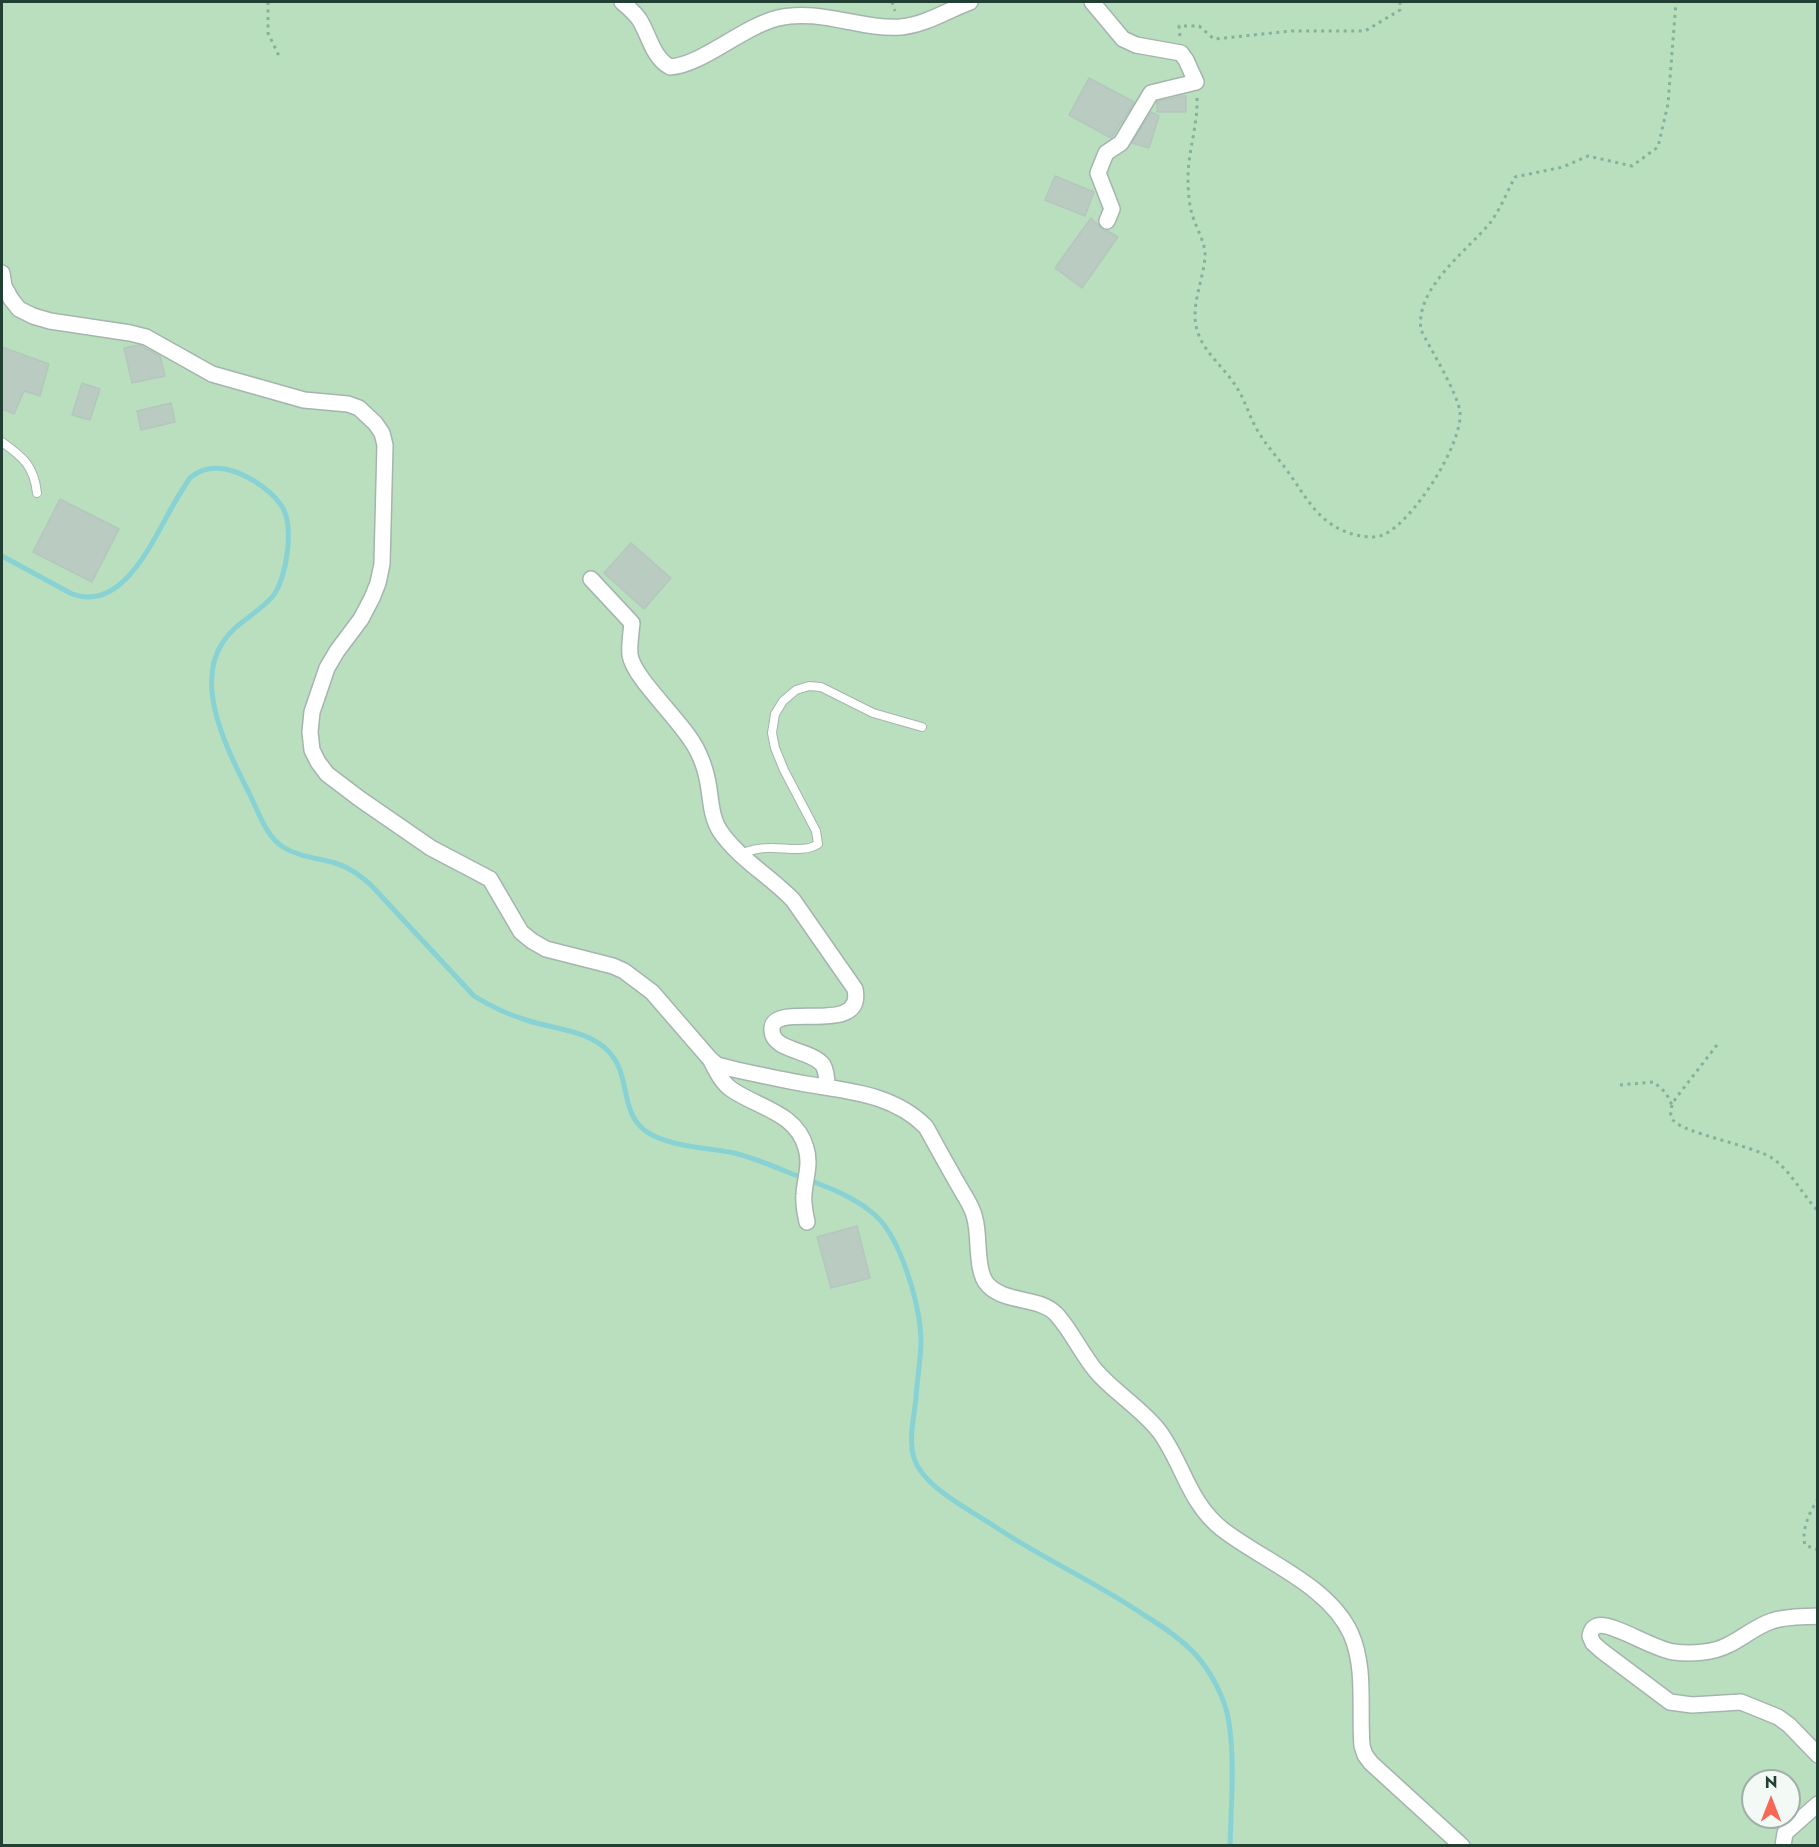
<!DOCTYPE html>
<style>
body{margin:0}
#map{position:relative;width:1819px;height:1847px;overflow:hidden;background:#e2ede7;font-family:Jost,sans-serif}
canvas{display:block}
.frame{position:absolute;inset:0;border:3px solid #213f33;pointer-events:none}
.north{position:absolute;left:1741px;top:1769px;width:60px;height:60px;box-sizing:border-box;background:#f3f9f5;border:2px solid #9fafa7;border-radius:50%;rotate:0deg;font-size:16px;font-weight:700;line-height:24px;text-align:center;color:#213f33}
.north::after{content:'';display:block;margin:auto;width:21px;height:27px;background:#f76956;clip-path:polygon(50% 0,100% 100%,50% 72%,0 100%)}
</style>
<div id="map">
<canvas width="1819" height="1847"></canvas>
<div class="frame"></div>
<div class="north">N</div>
</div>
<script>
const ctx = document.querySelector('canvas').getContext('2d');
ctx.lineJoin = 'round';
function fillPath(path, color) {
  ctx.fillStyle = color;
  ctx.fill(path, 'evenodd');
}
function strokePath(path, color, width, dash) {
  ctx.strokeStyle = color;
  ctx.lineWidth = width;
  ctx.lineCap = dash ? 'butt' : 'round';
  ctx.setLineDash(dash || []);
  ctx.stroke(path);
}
fillPath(new Path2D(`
 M 2,2 L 1817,2 L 1817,1845 L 2,1846 ZM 1753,1781 L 1789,1781 L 1789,1817 L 1753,1817 Z`), '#badfbf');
strokePath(new Path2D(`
 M 2,556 L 72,594 C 128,614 157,528 181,492 C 184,488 187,481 191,477 C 201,469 213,467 225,469 C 245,473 269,488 281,505 C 295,524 287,578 273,596 C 259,613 235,623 223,642 C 193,686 229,753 250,795 C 259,813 266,836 283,847 C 299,857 318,858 335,863 C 349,867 359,875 370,884 L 474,996 C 490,1006 507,1014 526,1020 C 553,1029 589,1030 609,1052 C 633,1077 617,1117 652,1135 C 676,1147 708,1148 734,1153 C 755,1158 775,1167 795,1175 C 822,1185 853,1195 875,1215 C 901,1238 920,1305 921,1340 C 921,1359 917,1379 916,1398 C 914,1419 906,1447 918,1467 C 932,1491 971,1511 994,1526 C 1043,1559 1096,1582 1144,1615 C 1162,1626 1181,1639 1195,1654 C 1211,1671 1226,1700 1229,1723 C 1235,1763 1231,1805 1230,1846`), '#88d2d4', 5);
const building = new Path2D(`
 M 1089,78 L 1134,102 L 1111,138 L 1069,115 Z
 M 1182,96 L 1186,96 L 1186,112 L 1157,112 L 1157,102 Z
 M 1151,112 L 1159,116 L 1149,148 L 1132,143 Z
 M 1055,176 L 1094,192 L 1085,216 L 1045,200 Z
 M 1091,218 L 1103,230 L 1108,231 L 1118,237 L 1082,288 L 1055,268 Z
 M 139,345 L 160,356 L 165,376 L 132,383 L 124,348 Z
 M 2,347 L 49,364 L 40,396 L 24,391 L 14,414 L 2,409 Z
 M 82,383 L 100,389 L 90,420 L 72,415 Z
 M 171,403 L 175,422 L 141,430 L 137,411 Z
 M 60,499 L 119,529 L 92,582 L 33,552 Z
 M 631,543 L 671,578 L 644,609 L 604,573 Z
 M 857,1226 L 870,1278 L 831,1288 L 817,1237 Z`);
fillPath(building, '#bacbc2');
strokePath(building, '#b4c7bd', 1.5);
const service = new Path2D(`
 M 2,442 C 23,457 34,466 37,493
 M 741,854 C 750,850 759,848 769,848 C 784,847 805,853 818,844 L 816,831 L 784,770 L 775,748 L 772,733 L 775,714 L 783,701 L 796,690 L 809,686 L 821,687 L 873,713 L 922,727`);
const minor = new Path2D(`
 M 622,2 C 628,7 634,12 639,19 C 649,34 652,57 670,67 C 702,65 742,27 778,18 C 819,8 861,30 901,27 C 925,25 948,10 970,2
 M 1092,2 L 1123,39 L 1136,45 L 1181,53 L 1186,60 L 1196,82 L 1151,93 L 1121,143 L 1106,153 L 1098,173 L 1112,209 L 1107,221
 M 2,273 L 4,286 L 11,299 L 19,309 L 33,316 L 50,321 L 130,333 L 146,337 L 212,374 L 304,400 L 348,404 L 359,408 L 375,423 L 382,433 L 385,445 L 382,564 L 378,583 L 372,598 L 361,619 L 337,651 L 327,668 L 312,712 L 310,732 L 312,750 L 318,762 L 327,774 L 360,799 L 431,848 L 490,879 L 521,932 L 532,941 L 546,949 L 613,966 L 624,971 L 652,992 L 710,1059 L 717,1065 L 737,1070 C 760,1075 783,1080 806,1084 C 848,1091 894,1094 926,1127 C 937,1147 948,1167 959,1186 C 965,1197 973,1207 975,1219 C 980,1236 975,1272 988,1285 C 1006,1304 1040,1296 1057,1315 C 1072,1332 1082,1354 1096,1371 C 1115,1393 1141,1408 1159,1431 C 1183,1463 1188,1502 1222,1529 C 1263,1561 1329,1585 1351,1634 C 1366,1668 1359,1709 1362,1746 L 1365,1755 L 1371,1763 L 1462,1846
 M 591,579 L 632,623 C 631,633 629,645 630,655 C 634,680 685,723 698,752 C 702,760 705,769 707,778 C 711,795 710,816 720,831 C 739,859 770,876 793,900 L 855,989 C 865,1039 769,998 772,1031 C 773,1051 812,1050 823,1065 C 827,1072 827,1080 827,1087
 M 710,1059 C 716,1070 721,1082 731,1089 C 758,1108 796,1112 806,1148 C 811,1164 805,1179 804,1194 C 803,1204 805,1213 807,1222
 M 1818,1616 C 1803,1617 1786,1616 1772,1621 C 1756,1626 1743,1638 1728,1645 C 1713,1653 1691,1654 1674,1652 C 1654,1650 1611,1621 1597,1626 C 1592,1628 1591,1631 1590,1636 L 1593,1643 L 1602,1651 L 1670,1702 L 1692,1705 L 1741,1702 L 1778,1717 L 1789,1725 L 1818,1755
 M 1783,1846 L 1785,1833 L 1818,1804`);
strokePath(service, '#a4b5ad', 10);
strokePath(minor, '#a4b5ad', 18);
strokePath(new Path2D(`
 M 268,2 L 268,33 L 280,58
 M 892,2 L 895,11
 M 1180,36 L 1179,26 L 1199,26 L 1214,39 L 1292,31 L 1365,31 L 1400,10 L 1400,2
 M 1197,98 C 1198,125 1188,151 1188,178 C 1188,190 1189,204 1192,214 C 1196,228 1206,243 1205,257 C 1203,282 1189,309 1198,333 C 1205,354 1226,369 1237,388 C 1246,402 1250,419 1259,433 C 1267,446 1277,457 1286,469 C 1307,498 1319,526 1356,535 C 1365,537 1375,538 1383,535 C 1413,522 1463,444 1460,412 C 1457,392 1431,350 1421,330 C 1415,288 1465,253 1490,223 C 1500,210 1507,192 1515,177 L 1563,167 L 1588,156 L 1632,166 L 1658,147 L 1668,104 L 1676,2
 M 1717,1045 L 1676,1098 C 1672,1104 1668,1113 1673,1120 C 1682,1133 1751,1145 1772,1158 C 1791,1171 1802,1194 1818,1211
 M 1620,1085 L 1654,1082 L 1666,1093 L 1672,1105
 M 1818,1499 C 1810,1511 1801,1530 1805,1545 L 1818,1550`), '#82b29c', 3, [3, 4.5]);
strokePath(service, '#fff', 8);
strokePath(minor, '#fff', 15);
</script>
